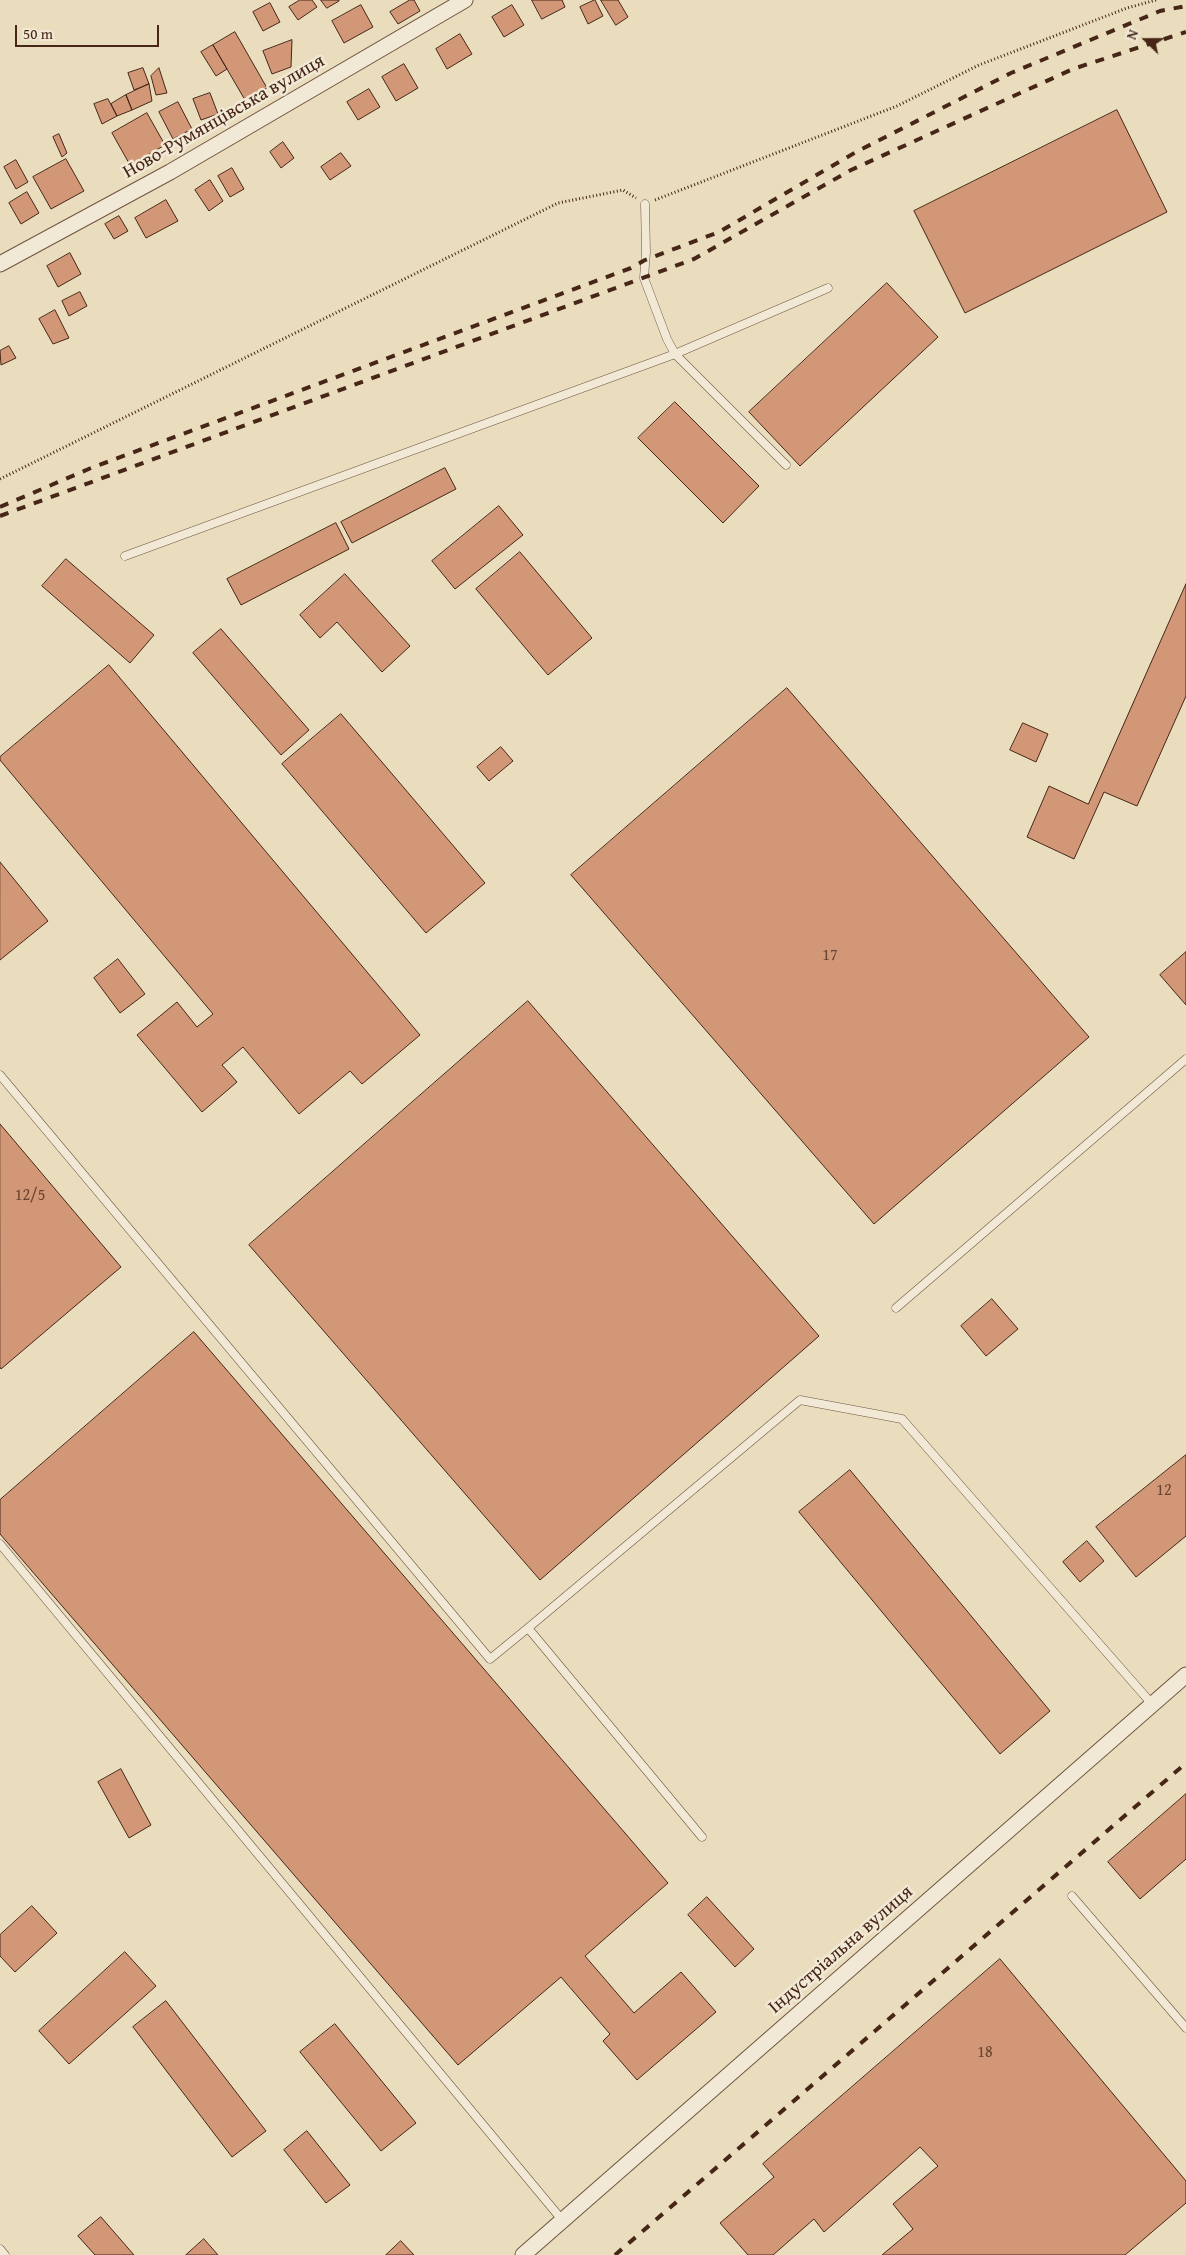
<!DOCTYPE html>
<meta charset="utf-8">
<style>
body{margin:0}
#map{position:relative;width:1186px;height:2255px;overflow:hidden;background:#e9ddbe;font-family:"Gentium Book Plus",serif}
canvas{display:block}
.north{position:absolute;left:1121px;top:15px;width:50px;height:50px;-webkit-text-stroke:4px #f1e9d5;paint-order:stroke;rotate:292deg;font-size:14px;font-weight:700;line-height:20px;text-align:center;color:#472617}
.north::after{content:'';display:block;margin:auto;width:18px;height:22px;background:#472617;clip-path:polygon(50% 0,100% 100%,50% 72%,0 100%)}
.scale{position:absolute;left:15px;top:25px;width:144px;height:22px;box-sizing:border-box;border:2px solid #472617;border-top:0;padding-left:6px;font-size:15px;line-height:18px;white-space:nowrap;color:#472617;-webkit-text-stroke:4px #f1e9d5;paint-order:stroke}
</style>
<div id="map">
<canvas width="1186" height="2255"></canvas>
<div class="north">N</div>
<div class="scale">50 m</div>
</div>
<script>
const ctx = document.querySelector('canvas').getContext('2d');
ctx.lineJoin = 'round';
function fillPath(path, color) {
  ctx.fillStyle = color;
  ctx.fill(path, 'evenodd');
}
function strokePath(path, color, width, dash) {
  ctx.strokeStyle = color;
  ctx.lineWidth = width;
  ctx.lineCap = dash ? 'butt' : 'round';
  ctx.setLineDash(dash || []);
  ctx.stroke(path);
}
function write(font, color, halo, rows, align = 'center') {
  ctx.font = font + ' "Gentium Book Plus",serif';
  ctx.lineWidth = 5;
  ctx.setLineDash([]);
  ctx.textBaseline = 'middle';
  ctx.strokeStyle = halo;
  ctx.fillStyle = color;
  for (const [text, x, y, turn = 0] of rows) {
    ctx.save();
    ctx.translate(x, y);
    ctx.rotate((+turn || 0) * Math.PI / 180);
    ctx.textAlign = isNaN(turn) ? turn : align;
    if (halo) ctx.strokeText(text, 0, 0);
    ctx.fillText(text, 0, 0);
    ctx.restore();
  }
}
const building = new Path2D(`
 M 300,0 L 312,0 L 317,7 L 298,20 L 289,7 Z
 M 321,0 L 339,0 L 339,1 L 327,8 Z
 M 410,0 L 414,0 L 420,11 L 398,24 L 390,12 Z
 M 532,0 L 562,0 L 565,7 L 542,19 Z
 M 595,0 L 603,16 L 588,24 L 580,7 Z
 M 601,0 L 618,0 L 628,17 L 616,25 Z
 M 270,3 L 280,22 L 263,31 L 253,12 Z
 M 361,5 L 373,27 L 344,43 L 332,21 Z
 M 512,5 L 524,25 L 504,37 L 492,17 Z
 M 235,32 L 267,88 L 245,100 L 213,45 Z
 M 460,34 L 472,54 L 447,69 L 436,49 Z
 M 292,40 L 291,67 L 272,74 L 263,51 Z
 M 213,45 L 227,69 L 216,76 L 201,52 Z
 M 404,64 L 418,88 L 396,101 L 382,77 Z
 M 143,68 L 149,84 L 134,90 L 128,73 Z
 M 159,68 L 167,93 L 156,95 L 151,76 Z
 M 149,84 L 152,101 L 132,110 L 126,95 Z
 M 369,89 L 380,107 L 358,120 L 347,102 Z
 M 210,93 L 218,114 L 201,120 L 193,99 Z
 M 126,95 L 132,110 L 117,116 L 111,104 Z
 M 108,99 L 117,116 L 102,124 L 94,104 Z
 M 178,102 L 192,129 L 173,139 L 159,112 Z
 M 1117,110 L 1167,212 L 965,313 L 914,211 Z
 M 147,113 L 165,145 L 130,165 L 112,133 Z
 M 59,134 L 67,153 L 62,157 L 53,137 Z
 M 283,142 L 294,158 L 281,168 L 270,152 Z
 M 341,153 L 351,166 L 330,180 L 321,167 Z
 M 66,159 L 84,191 L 51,209 L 33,177 Z
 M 16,160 L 28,182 L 16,189 L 4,167 Z
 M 232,168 L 244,189 L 230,197 L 218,176 Z
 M 210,180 L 223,201 L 209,211 L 195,190 Z
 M 27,192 L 39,213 L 21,224 L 9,203 Z
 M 166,200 L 178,221 L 146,238 L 135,218 Z
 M 119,216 L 128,231 L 114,239 L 105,224 Z
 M 70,253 L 81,274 L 58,287 L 47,266 Z
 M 887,283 L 938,337 L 800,466 L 749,412 Z
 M 80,292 L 87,306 L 69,316 L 62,301 Z
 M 55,310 L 69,338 L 53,344 L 39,319 Z
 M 9,346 L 16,358 L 1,365 L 0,351 Z
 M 675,402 L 759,486 L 723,523 L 638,438 Z
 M 445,468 L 456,489 L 352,543 L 341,522 Z
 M 499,506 L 523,535 L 455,589 L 432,561 Z
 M 336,523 L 349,549 L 241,605 L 227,579 Z
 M 520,552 L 592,638 L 548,675 L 476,589 Z
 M 66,559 L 154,635 L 130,663 L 42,586 Z
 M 345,574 L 410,646 L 382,672 L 337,622 L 320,638 L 300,615 Z
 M 1186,584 L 1186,696 L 1137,806 L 1104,792 L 1074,859 L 1027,837 L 1049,786 L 1088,804 Z
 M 221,629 L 309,730 L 281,755 L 193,653 Z
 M 109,665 L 420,1035 L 362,1084 L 350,1071 L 299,1114 L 243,1047 L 222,1065 L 237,1082 L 202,1112 L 137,1035 L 177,1002 L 197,1027 L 213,1014 L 0,760 L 0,757 Z
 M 787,688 L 1089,1037 L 874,1224 L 571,875 Z
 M 341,714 L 485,883 L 426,933 L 282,764 Z
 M 1023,723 L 1048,734 L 1036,762 L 1010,750 Z
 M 501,747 L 513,761 L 489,781 L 477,767 Z
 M 0,862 L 48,921 L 0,960 Z
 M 1186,952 L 1186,1005 L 1160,975 Z
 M 118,959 L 145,994 L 120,1013 L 94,978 Z
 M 528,1001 L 819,1336 L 540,1580 L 249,1245 Z
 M 0,1124 L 121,1267 L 1,1369 L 0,1367 Z
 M 992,1299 L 1018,1329 L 986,1356 L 961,1326 Z
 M 194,1332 L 668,1883 L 585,1956 L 634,2013 L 681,1972 L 716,2012 L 637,2080 L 603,2041 L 610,2034 L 561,1977 L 458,2065 L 0,1534 L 0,1500 Z
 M 1186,1455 L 1186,1536 L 1136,1577 L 1096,1527 Z
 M 850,1470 L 1050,1711 L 1000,1754 L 799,1512 Z
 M 1087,1541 L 1104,1561 L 1080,1582 L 1063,1562 Z
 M 121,1769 L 151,1825 L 129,1838 L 98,1782 Z
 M 1186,1794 L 1186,1859 L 1140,1899 L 1108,1862 Z
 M 707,1897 L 754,1949 L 735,1967 L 688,1915 Z
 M 32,1906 L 57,1933 L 15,1972 L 0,1956 L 0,1935 Z
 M 125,1952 L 156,1986 L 69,2064 L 39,2031 Z
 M 1000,1959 L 1186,2181 L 1186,2203 L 1125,2255 L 882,2255 L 913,2229 L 893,2204 L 938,2166 L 920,2147 L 824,2232 L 814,2219 L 773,2255 L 748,2255 L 720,2223 L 774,2177 L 763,2164 Z
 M 166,2001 L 266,2131 L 232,2157 L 133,2027 Z
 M 335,2024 L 416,2123 L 381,2151 L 300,2052 Z
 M 307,2131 L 350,2185 L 326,2203 L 284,2150 Z
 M 101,2217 L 134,2255 L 95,2255 L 78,2236 Z
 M 204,2239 L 218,2255 L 186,2255 Z
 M 401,2241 L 414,2255 L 386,2255 Z`);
fillPath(building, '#d19776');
strokePath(building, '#472617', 1);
const service = new Path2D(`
 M 786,465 L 675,354 L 828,288
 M 125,556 L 675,354 L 667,339 L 644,278 L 646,252 L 645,204
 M 0,1075 L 490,1659 L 528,1628 L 702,1837
 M 896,1308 L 1186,1059
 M 0,1544 L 563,2221
 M 528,1628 L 800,1400 L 902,1419 L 1152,1704
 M 1072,1896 L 1186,2028
 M 0,2249 L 5,2255`);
const minor = new Path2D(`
 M 0,264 L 170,172 L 465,0
 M 523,2255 L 1186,1675`);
strokePath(service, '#705441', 9);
strokePath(minor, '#705441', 17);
strokePath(new Path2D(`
 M 655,200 L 897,106 L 979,65 L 1127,8 L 1156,0
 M 0,479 L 558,203 L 623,190 L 636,198`), '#472617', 3, [1, 2.5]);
strokePath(service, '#f1e9d5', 8);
strokePath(minor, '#f1e9d5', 15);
strokePath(new Path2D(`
 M 0,507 L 91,468 L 631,268 L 645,260 L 719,232 L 856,152 L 1011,73 L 1160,11 L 1186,6
 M 0,516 L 694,259 L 851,170 L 1073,69 L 1186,32
 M 615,2255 L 1186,1763`), '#472617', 4, [9, 9]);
write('16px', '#6a422f', null, [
 ["17",830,956],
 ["12/5",30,1196],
 ["12",1164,1491],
 ["18",985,2053]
]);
write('19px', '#472617', '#f1e9d5', [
 ["Ново-Румянцівська вулиця",224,117,-30],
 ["Індустріальна вулиця",841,1950,-41]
]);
</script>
